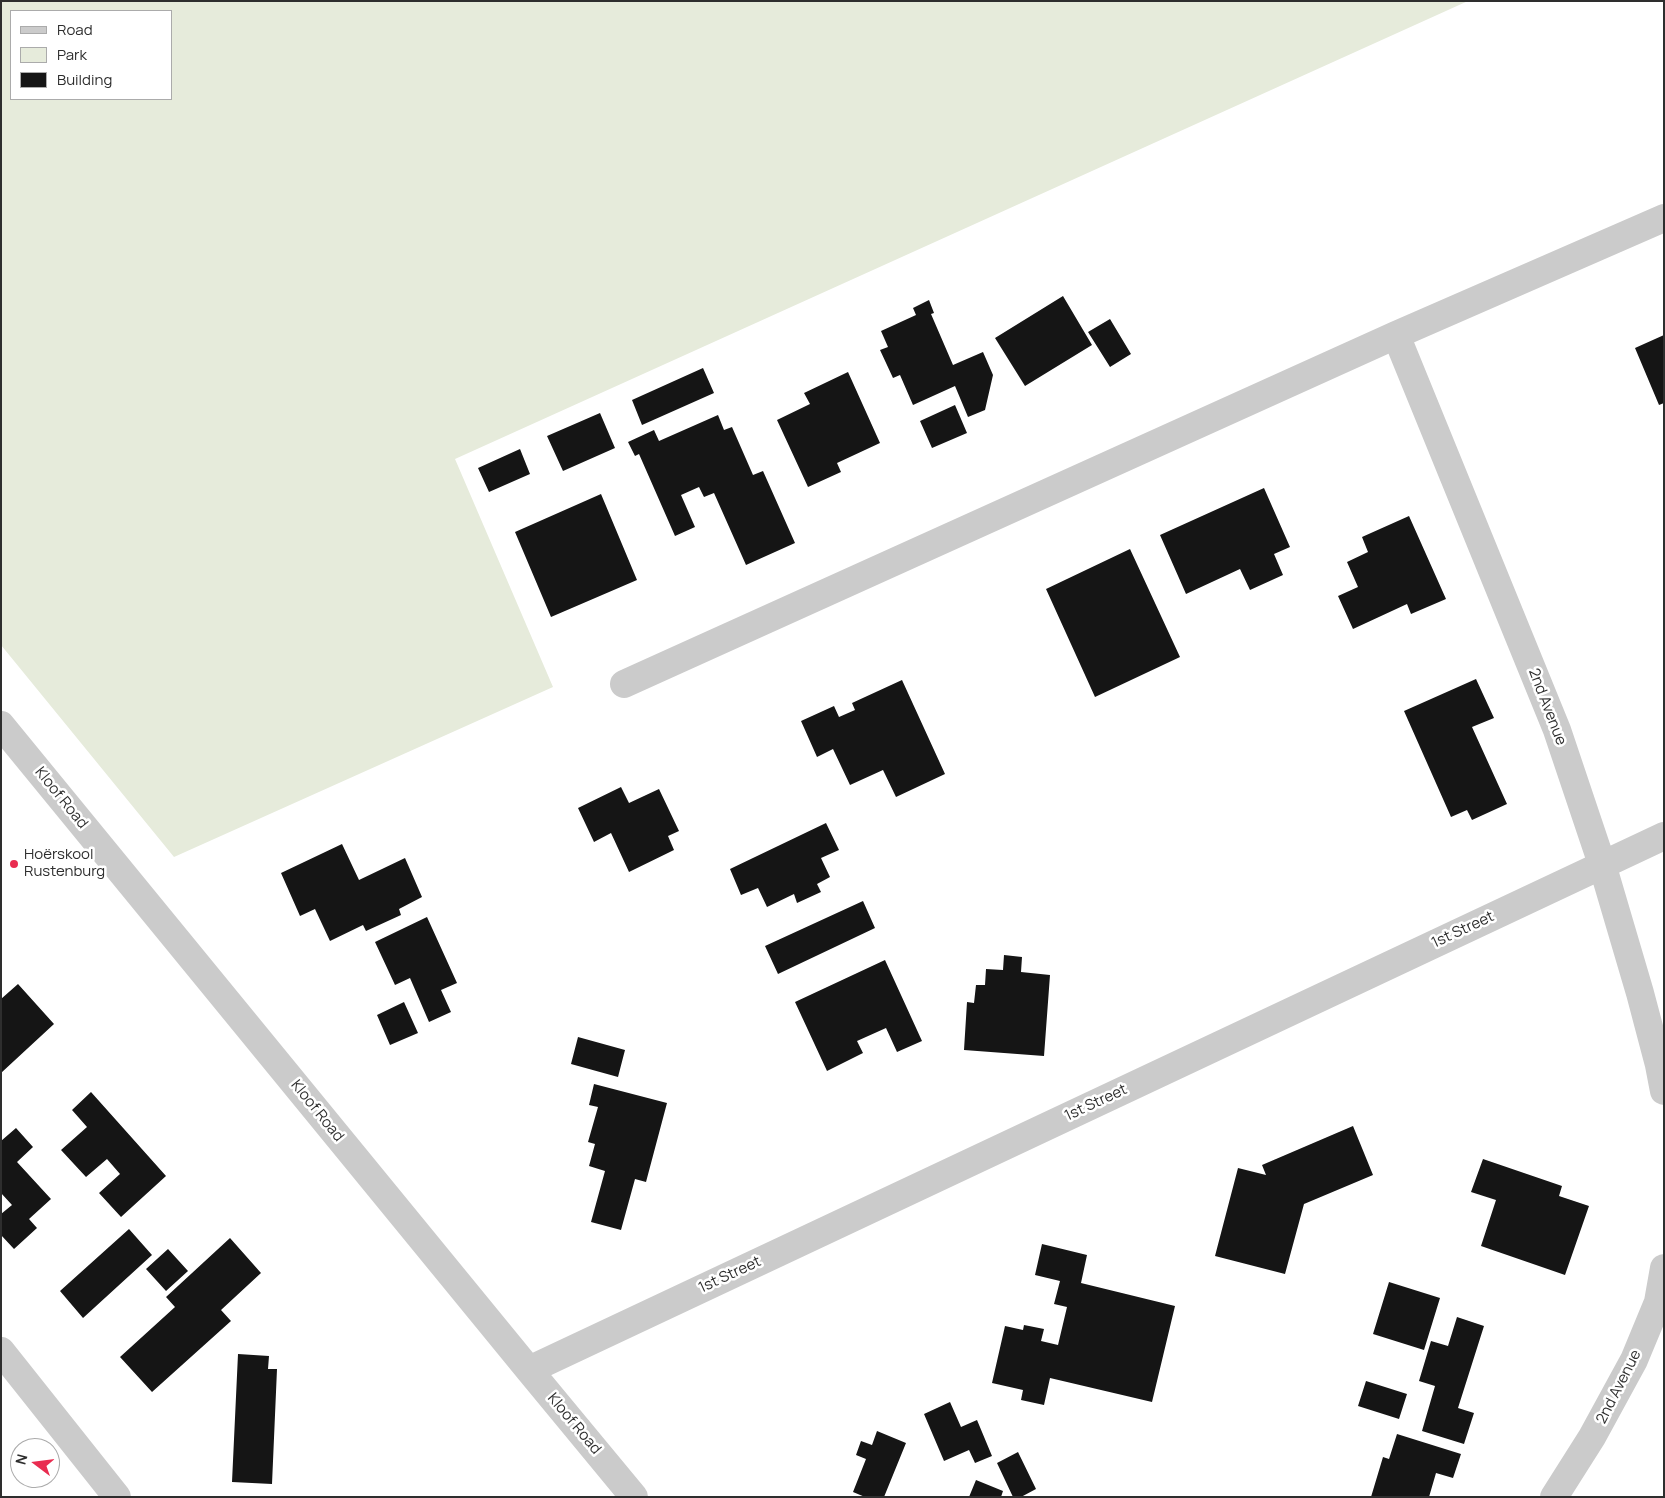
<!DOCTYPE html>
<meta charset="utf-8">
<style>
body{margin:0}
#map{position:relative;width:1665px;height:1498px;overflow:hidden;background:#fff;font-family:Manrope,sans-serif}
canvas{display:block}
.frame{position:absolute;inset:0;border:2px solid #2e2e2e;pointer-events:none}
.legend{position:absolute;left:10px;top:10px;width:162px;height:90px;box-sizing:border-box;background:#fff;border:1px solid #ababab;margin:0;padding:6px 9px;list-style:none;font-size:15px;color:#2e2e2e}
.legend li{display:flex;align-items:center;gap:10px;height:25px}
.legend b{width:25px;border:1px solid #ababab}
.north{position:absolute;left:10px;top:1438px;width:50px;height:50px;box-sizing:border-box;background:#fff;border:1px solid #ababab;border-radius:50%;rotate:285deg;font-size:14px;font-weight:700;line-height:20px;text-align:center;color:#2e2e2e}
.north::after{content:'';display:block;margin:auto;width:18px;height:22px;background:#e92c50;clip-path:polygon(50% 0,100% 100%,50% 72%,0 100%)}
</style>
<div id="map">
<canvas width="1665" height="1498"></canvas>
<div class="frame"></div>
<ul class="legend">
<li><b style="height:6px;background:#cbcbcb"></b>Road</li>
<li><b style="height:14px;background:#e6ebdb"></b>Park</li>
<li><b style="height:14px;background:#151515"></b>Building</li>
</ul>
<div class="north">N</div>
</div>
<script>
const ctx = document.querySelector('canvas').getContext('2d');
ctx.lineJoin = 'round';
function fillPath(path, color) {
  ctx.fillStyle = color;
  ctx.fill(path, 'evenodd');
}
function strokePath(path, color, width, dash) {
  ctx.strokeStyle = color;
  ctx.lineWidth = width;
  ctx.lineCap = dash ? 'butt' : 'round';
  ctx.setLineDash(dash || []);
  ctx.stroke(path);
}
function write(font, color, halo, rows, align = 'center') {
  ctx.font = font + ' Manrope,sans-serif';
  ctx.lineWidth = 5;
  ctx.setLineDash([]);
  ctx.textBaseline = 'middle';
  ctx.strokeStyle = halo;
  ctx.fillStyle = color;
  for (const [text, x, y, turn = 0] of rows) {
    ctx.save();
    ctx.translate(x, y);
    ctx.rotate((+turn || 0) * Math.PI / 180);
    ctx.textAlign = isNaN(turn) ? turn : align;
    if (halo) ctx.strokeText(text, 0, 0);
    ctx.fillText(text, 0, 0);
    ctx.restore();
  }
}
fillPath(new Path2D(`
 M 1,1 L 1468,1 L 455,459 L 553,687 L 174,857 L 1,645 ZM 11,11 L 171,11 L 171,99 L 11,99 Z`), '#e6ebdb');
fillPath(new Path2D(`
 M 1063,296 L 1092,345 L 1025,386 L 995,338 Z
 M 929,300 L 934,313 L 931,314 L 953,365 L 983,352 L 993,375 L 985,410 L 968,417 L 955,386 L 913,405 L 900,375 L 893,378 L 880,350 L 888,347 L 881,331 L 916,315 L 913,308 Z
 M 1110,319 L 1131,354 L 1110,367 L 1088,332 Z
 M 1664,335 L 1664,403 L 1659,405 L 1635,348 Z
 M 703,368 L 714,393 L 642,425 L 632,400 Z
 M 848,372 L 880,443 L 837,463 L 841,472 L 808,487 L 777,420 L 810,404 L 804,393 Z
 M 955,405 L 967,433 L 932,448 L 920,421 Z
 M 600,413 L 615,448 L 563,471 L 547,436 Z
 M 718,415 L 724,430 L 732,427 L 753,475 L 763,471 L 795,543 L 746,565 L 714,493 L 704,497 L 699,487 L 681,495 L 695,527 L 675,536 L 639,454 L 635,456 L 628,442 L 654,430 L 659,441 Z
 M 520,449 L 530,474 L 489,492 L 478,468 Z
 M 1264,488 L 1290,547 L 1274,554 L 1283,575 L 1250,590 L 1240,569 L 1186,594 L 1160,535 Z
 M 601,494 L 637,580 L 551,617 L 515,532 Z
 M 1409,516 L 1446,599 L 1411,614 L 1407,604 L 1353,629 L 1338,596 L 1358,587 L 1347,562 L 1368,552 L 1362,537 Z
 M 1130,549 L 1180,657 L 1095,697 L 1046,589 Z
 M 1476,679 L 1494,718 L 1472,727 L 1507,804 L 1472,820 L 1467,810 L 1451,817 L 1404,711 Z
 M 902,680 L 945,774 L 896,797 L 883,770 L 850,785 L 833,749 L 817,757 L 801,721 L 834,706 L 839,717 L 855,710 L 852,703 Z
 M 621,787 L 629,803 L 659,789 L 679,831 L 668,836 L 674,850 L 629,872 L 611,833 L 594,842 L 578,808 Z
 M 826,823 L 839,850 L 821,858 L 830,877 L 817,884 L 821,892 L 797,903 L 794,894 L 767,907 L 758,888 L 741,895 L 730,869 Z
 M 342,844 L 359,880 L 405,858 L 422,897 L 399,909 L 401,915 L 366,931 L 363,925 L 330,941 L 315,909 L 300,916 L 281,873 Z
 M 863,901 L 875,928 L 778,974 L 765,946 Z
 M 427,917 L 457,983 L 441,990 L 451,1012 L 429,1022 L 410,978 L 395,985 L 375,942 Z
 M 1004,955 L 1022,957 L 1021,972 L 1050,975 L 1044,1056 L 964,1050 L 967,1002 L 974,1003 L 976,985 L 985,985 L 986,969 L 1003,970 Z
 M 885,960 L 922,1041 L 897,1052 L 886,1028 L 857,1041 L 863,1053 L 827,1071 L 795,1002 Z
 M 18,984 L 54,1024 L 1,1073 L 1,999 Z
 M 404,1002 L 418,1033 L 390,1045 L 377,1015 Z
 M 578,1037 L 625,1050 L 618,1077 L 571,1064 Z
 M 594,1084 L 667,1103 L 646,1182 L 635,1179 L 621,1230 L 591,1222 L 605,1171 L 589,1166 L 595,1144 L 588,1142 L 598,1107 L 589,1105 Z
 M 91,1092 L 166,1176 L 121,1217 L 99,1193 L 120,1174 L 107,1159 L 86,1177 L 61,1150 L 87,1127 L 72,1110 Z
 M 1353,1126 L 1373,1175 L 1304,1204 L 1285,1274 L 1215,1256 L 1238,1168 L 1266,1175 L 1262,1165 Z
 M 16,1128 L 33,1147 L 17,1162 L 51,1199 L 29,1219 L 37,1228 L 14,1249 L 1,1235 L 1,1214 L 12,1205 L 1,1193 L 1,1141 Z
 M 1483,1159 L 1562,1186 L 1559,1196 L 1589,1206 L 1565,1275 L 1481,1246 L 1496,1200 L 1471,1192 Z
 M 129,1229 L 152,1255 L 83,1318 L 60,1291 Z
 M 230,1238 L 261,1273 L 221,1310 L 231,1321 L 152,1392 L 120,1357 L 175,1307 L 166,1297 Z
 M 1042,1244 L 1087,1255 L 1081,1283 L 1175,1306 L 1152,1402 L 1050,1378 L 1044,1405 L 1021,1400 L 1023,1390 L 992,1383 L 1005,1326 L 1023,1330 L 1024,1325 L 1044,1329 L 1041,1341 L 1058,1345 L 1067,1307 L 1054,1304 L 1060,1281 L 1035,1275 Z
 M 168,1249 L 188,1271 L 166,1291 L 146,1269 Z
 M 1389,1282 L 1440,1298 L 1424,1350 L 1373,1334 Z
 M 1457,1317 L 1484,1326 L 1458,1408 L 1474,1413 L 1464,1444 L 1422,1431 L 1435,1386 L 1419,1381 L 1431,1341 L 1448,1346 Z
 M 238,1354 L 269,1356 L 268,1369 L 277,1369 L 272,1484 L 232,1482 Z
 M 1366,1381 L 1407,1394 L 1399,1419 L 1358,1406 Z
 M 950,1402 L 961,1427 L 977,1420 L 992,1456 L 975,1463 L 969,1450 L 944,1461 L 924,1414 Z
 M 877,1431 L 906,1443 L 884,1497 L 865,1497 L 853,1492 L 866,1459 L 856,1455 L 861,1441 L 872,1445 Z
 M 1397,1434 L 1461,1454 L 1453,1478 L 1436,1473 L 1429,1497 L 1371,1497 L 1383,1457 L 1389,1459 Z
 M 1018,1452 L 1036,1489 L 1021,1497 L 1013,1497 L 997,1463 Z
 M 976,1480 L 1003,1491 L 1001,1497 L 969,1497 Z`), '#151515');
strokePath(new Path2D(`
 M 1396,335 L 1557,730 L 1602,864 L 1640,993 L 1659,1065 L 1664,1091
 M 624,684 L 1396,335 L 1664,218
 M 1,725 L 529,1370 L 634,1497
 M 1,1351 L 117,1497
 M 529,1370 L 1664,836
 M 1554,1497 L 1592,1437 L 1634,1360 L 1658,1302 L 1664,1268`), '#cbcbcb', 28);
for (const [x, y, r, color] of [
 [14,864,5,"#e92c50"]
]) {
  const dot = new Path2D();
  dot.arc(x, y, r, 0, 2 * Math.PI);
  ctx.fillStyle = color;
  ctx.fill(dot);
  strokePath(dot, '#fff', 2);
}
write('15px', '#2e2e2e', '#fff', [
 ["2nd Avenue",1547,707,69],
 ["Kloof Road",61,798,51],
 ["1st Street",1463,930,-25],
 ["1st Street",1096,1103,-25],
 ["Kloof Road",317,1111,51],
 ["1st Street",730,1275,-25],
 ["2nd Avenue",1619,1387,-63],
 ["Kloof Road",574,1424,50]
]);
write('15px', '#2e2e2e', '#fff', [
 ["Hoërskool",24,855],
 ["Rustenburg",24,872]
], 'left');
</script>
